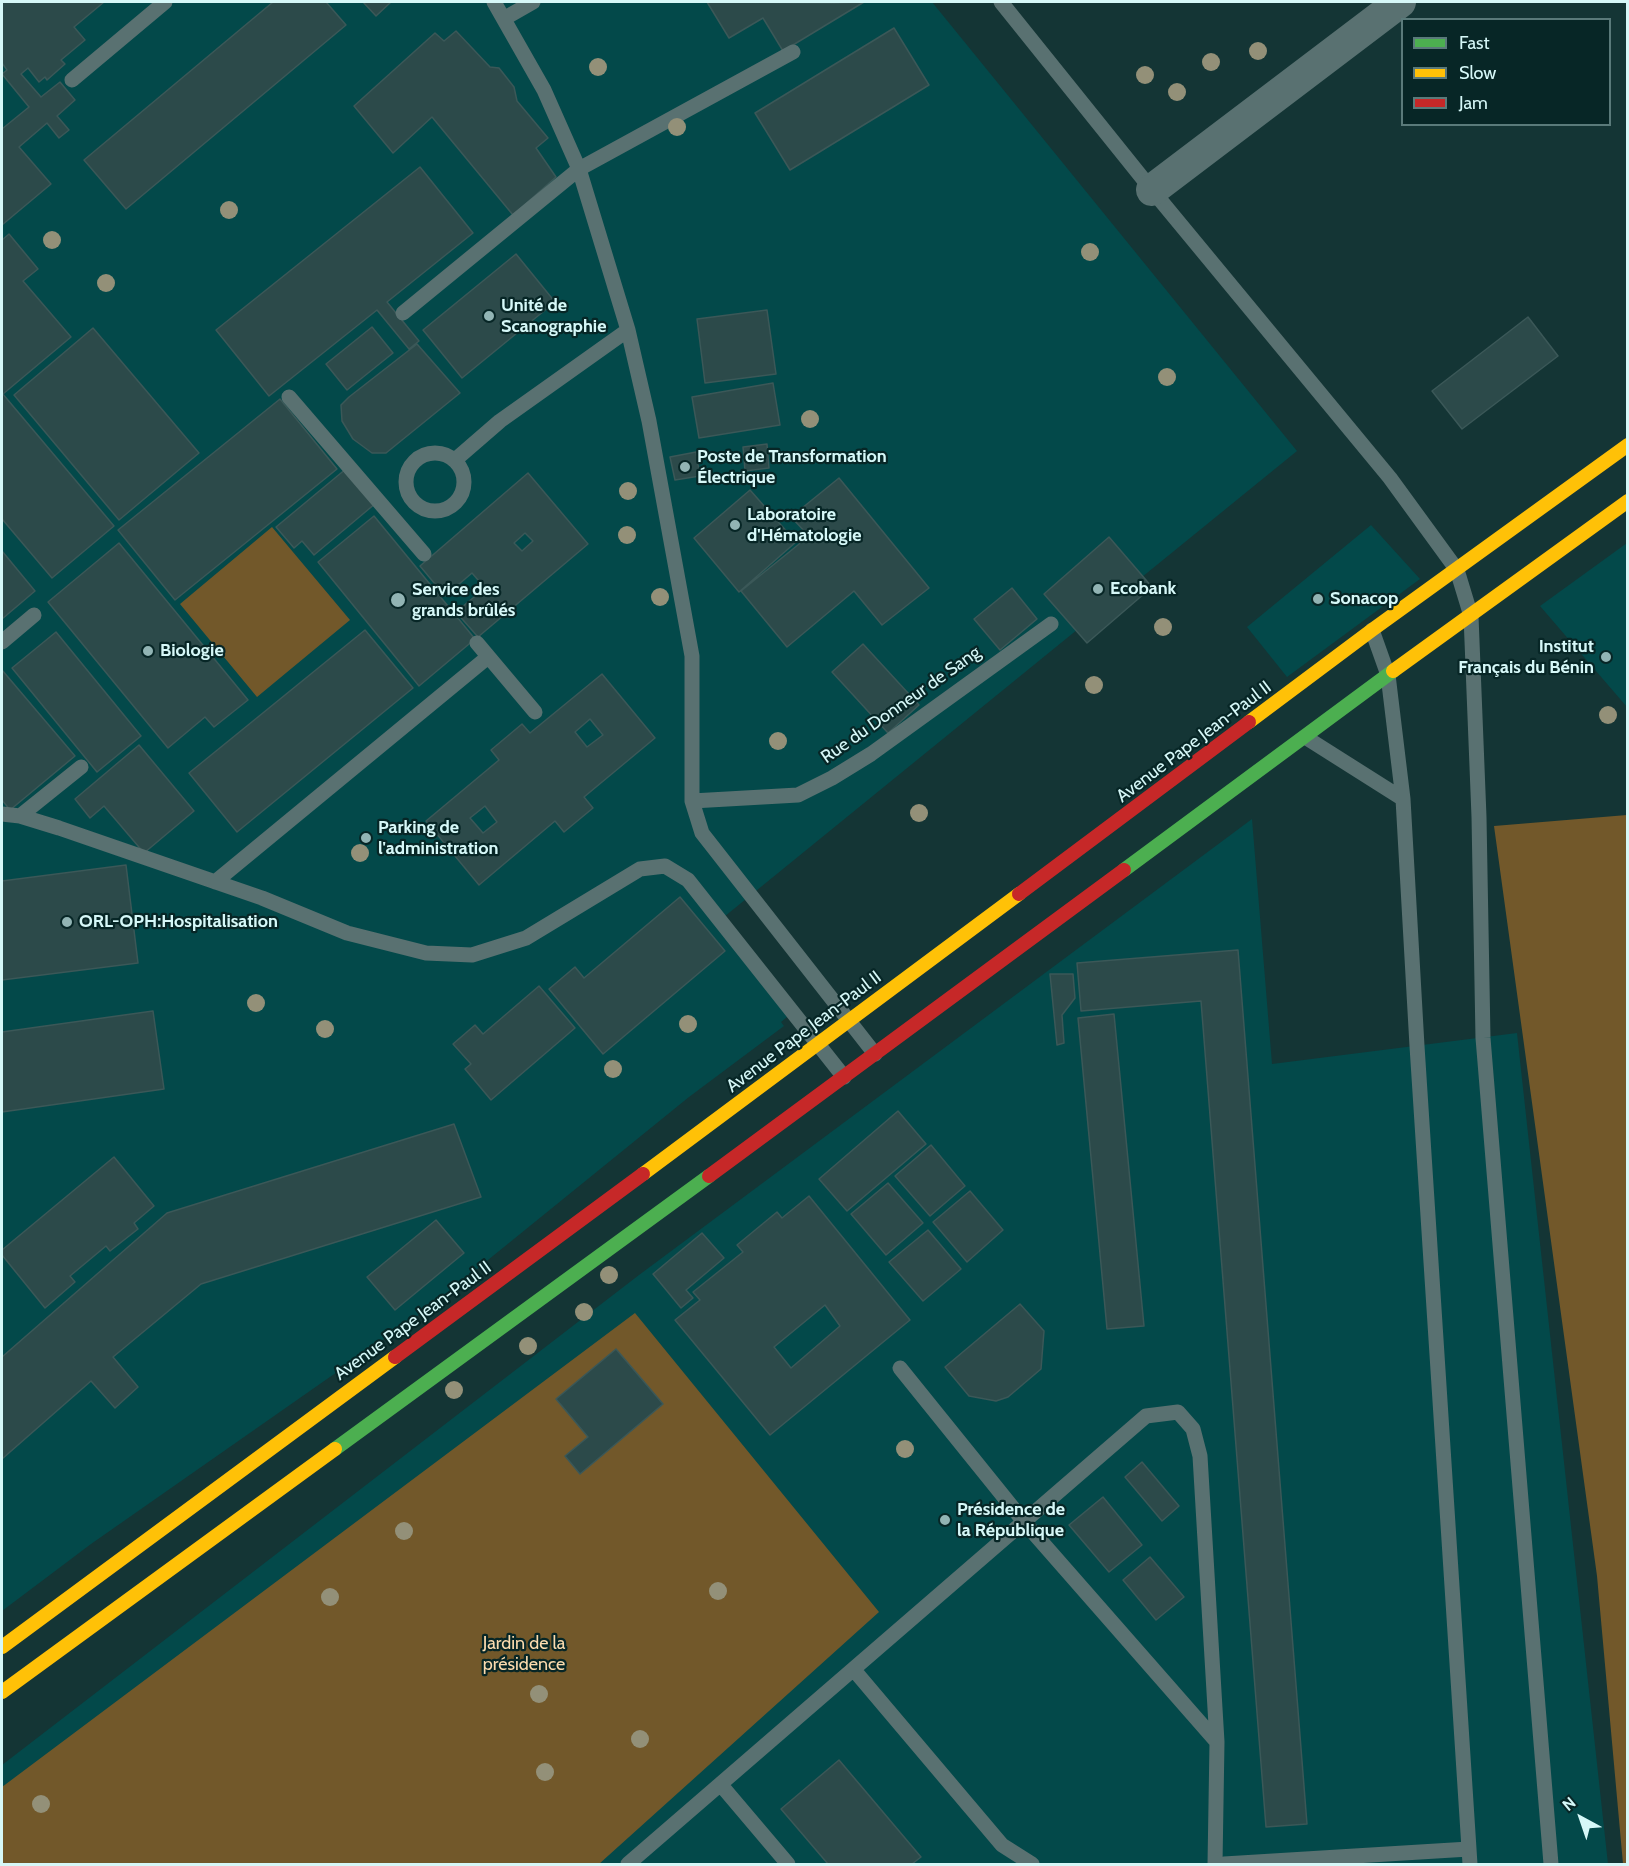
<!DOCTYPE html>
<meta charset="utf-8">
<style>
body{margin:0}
#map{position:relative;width:1629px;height:1866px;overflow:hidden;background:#143535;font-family:Cabin,sans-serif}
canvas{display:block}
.frame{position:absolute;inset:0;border:3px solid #d6f8f8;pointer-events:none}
.legend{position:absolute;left:1401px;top:18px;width:210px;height:108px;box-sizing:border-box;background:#072626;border:2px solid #5a7a7a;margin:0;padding:8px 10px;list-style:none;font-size:18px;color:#d6f8f8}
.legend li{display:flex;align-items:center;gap:12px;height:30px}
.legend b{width:30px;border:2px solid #5a7a7a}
.north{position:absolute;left:1551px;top:1788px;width:60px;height:60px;-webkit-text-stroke:4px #072626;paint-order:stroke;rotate:320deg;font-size:16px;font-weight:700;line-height:24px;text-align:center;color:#d6f8f8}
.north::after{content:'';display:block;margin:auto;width:21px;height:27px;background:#d6f8f8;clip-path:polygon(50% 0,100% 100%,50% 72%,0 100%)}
</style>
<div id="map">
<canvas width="1629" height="1866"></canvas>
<div class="frame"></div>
<ul class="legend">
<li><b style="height:8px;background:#4caf50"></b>Fast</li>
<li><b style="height:8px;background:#ffc107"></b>Slow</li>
<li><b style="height:8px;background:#c62828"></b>Jam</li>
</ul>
<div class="north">N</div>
</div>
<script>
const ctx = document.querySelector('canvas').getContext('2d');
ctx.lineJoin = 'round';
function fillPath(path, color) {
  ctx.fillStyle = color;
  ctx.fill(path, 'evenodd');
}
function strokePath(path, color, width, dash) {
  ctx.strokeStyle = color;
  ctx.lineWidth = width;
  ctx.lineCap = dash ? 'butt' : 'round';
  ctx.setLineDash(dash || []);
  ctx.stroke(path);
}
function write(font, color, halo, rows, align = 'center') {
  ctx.font = font + ' Cabin,sans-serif';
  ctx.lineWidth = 4.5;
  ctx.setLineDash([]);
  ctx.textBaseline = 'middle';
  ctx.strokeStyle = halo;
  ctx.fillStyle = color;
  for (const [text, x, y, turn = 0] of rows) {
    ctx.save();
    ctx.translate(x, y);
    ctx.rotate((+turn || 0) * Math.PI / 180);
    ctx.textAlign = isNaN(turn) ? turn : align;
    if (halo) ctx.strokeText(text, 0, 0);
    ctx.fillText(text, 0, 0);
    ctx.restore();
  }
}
fillPath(new Path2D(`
 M 2,2 L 932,2 L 1297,451 L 719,921 L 793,1012 L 781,1022 L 784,1026 L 689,1097 L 430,1307 L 91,1544 L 2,1611 Z
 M 1371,525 L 1420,579 L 1287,677 L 1247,627 Z
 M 1627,543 L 1627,707 L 1540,606 Z
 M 1252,819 L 1272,1064 L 1517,1033 L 1608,1864 L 2,1864 L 2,1765 L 639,1275 Z`), '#03494a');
fillPath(new Path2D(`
 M 272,527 L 350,620 L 257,697 L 180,604 Z
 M 1627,815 L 1628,1864 L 1623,1864 L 1597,1576 L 1494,826 Z
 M 635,1313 L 879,1612 L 599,1864 L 2,1864 L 2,1787 Z`), '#72582a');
const building = new Path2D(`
 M 2,2 L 104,2 L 74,27 L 85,40 L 61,60 L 65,64 L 47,80 L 45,77 L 39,82 L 28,68 L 21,74 L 41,97 L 60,82 L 75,100 L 57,116 L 69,130 L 59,138 L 47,123 L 19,147 L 51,184 L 2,225 L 2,129 L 29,107 L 2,74 L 7,70 L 2,63 Z
 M 273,2 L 326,2 L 346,25 L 126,209 L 84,160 Z
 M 363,2 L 391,2 L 376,16 Z
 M 707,2 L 835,3 L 864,2 L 783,51 L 763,18 L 729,38 Z
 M 894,28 L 929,85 L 790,170 L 755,113 Z
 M 456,31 L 490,67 L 499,68 L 514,87 L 517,101 L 548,138 L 536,148 L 556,177 L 513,215 L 432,117 L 393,153 L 354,106 L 435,33 L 444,41 Z
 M 420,167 L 473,233 L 387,302 L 419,341 L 409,349 L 377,310 L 269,396 L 216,330 Z
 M 9,234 L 38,269 L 23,281 L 71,337 L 3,394 L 2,393 L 2,240 Z
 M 516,254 L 555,302 L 462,378 L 423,330 Z
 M 767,310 L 776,374 L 705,383 L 697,319 Z
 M 1528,317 L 1558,356 L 1462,429 L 1432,391 Z
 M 372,327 L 393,353 L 347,390 L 326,364 Z
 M 93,328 L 199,453 L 119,520 L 14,395 Z
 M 417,344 L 460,393 L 386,453 L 372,453 L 353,439 L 342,421 L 341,405 L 349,397 Z
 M 773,383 L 780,425 L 699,438 L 692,397 Z
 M 2,393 L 114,526 L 52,578 L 2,519 Z
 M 280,399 L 337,469 L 175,600 L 118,530 Z
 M 767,444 L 769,468 L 745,471 L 743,447 Z
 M 696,452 L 700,476 L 675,480 L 670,457 Z
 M 347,468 L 376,503 L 314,555 L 302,541 L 294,548 L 276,527 Z
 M 528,473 L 588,544 L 478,637 L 456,612 L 485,588 L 472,573 L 445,596 L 420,566 ZM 525,533 L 533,541 L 522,551 L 514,543 Z
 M 839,478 L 929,588 L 882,625 L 854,591 L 787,647 L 741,591 L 809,536 L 791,517 Z
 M 750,490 L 796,542 L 739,592 L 694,538 Z
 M 374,516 L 475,639 L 419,686 L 318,562 Z
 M 1109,537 L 1152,587 L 1087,643 L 1044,594 Z
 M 119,543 L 248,700 L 214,727 L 205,717 L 168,748 L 48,602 Z
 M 2,551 L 35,591 L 2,619 Z
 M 1012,588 L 1037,619 L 1000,650 L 974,619 Z
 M 365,630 L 413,688 L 237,832 L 189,773 Z
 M 56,632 L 141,736 L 97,772 L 12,668 Z
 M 863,644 L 919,705 L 888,733 L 832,672 Z
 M 2,670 L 75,756 L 10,810 L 2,800 Z
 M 602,674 L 655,738 L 584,797 L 593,808 L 564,832 L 555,821 L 479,885 L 426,821 L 499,760 L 491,750 L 522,724 L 530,733 ZM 590,719 L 603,735 L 587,747 L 575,732 ZM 485,806 L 497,822 L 483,833 L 470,818 Z
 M 139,745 L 194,811 L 144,853 L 104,806 L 90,818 L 75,799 Z
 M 126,865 L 138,963 L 2,980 L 2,881 Z
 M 680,897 L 725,951 L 603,1054 L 549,989 L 575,967 L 584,978 Z
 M 1238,950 L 1307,1824 L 1266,1827 L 1201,1001 L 1081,1011 L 1077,963 Z
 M 1050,974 L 1073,974 L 1075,998 L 1062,1015 L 1064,1043 L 1057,1045 Z
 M 539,986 L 575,1028 L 491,1100 L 465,1069 L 471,1064 L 453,1044 L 475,1025 L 483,1034 Z
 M 153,1011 L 164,1089 L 2,1112 L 2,1032 Z
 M 1114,1014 L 1144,1326 L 1107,1329 L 1078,1018 Z
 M 898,1111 L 926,1144 L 847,1211 L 819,1179 Z
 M 454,1124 L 481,1197 L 201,1284 L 113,1357 L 138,1387 L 115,1408 L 91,1381 L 2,1459 L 2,1357 L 167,1213 Z
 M 931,1145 L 965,1186 L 930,1216 L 895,1176 Z
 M 114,1157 L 154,1206 L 134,1223 L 138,1229 L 110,1251 L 106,1246 L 70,1276 L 75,1282 L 45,1308 L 2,1255 L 2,1250 Z
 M 888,1183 L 923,1223 L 886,1255 L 851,1214 Z
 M 970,1191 L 1003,1230 L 967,1262 L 933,1222 Z
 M 809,1196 L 910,1320 L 770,1435 L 675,1320 L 700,1300 L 693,1292 L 743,1252 L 737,1245 L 777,1212 L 782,1218 ZM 825,1305 L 840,1326 L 791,1368 L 774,1347 Z
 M 436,1220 L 464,1253 L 395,1310 L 367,1277 Z
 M 928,1230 L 961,1269 L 923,1301 L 889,1262 Z
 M 702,1233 L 724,1258 L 686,1290 L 693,1298 L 681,1308 L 653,1274 Z
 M 1020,1304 L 1044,1331 L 1041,1369 L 1008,1397 L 996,1401 L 969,1396 L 945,1367 Z
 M 616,1349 L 663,1404 L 580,1474 L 565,1456 L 588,1437 L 556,1399 Z
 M 1142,1462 L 1179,1506 L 1162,1521 L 1125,1477 Z
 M 1103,1497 L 1142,1545 L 1109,1572 L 1069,1525 Z
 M 1150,1557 L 1184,1597 L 1156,1620 L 1123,1580 Z
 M 839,1760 L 921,1857 L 912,1864 L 828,1864 L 781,1809 Z`);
fillPath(building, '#2c4a4a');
strokePath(building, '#3b5858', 1.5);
strokePath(new Path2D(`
 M 494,2 L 544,90 L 579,169 L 628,330 L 649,421 L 692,656 L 692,801 L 702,833 L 875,1054
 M 1001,2 L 1152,190 L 1390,478 L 1457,570 L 1471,616 L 1479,817 L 1483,1038 L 1551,1864
 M 505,18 L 533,2
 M 72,80 L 165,2
 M 403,313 L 579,169 L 793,52
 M 289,397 L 424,554
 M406 482a29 29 0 1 1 58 0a29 29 0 1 1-58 0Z
 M 455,460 L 500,421 L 628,330
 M 1372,630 L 1388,675 L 1403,799 L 1417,1046 L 1470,1864
 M 2,642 L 34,615
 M 477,643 L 535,712
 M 1305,737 L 1403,799
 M 692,801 L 798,795 L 832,778 L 871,754 L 1051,624
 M 2,814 L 20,816 L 59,828 L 262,898 L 347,933 L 426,953 L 472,955 L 526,938 L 640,869 L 665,866 L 688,880 L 844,1077
 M 20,816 L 81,767
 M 215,882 L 488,657
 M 900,1368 L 1025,1523 L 1217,1742
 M 854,1670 L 1002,1845 L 1032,1864
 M 721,1785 L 788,1864
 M 628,1864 L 1146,1416 L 1178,1412 L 1193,1429 L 1200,1456 L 1217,1742 L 1215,1864
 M 1224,1864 L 1469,1849`), '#597171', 15);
strokePath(new Path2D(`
 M 1152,190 L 1400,2`), '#597171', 32);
strokePath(new Path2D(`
 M 1124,870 L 1393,671
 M 335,1449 L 709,1176`), '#4caf50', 14);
strokePath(new Path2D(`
 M 1393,671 L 1628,501
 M 1249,722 L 1372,630 L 1628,445
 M 643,1174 L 1019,894
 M 2,1647 L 395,1357
 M 2,1692 L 335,1449`), '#ffc107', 14);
strokePath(new Path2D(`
 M 1019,894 L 1249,722
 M 709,1176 L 1124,870
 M 395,1357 L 643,1174`), '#c62828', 14);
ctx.fillStyle = '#939078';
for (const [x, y] of [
 [1258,51],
 [1211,62],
 [598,67],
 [1145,75],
 [1177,92],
 [677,127],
 [229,210],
 [52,240],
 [1090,252],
 [106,283],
 [1167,377],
 [810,419],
 [628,491],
 [627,535],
 [660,597],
 [1163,627],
 [1094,685],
 [1608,715],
 [778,741],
 [919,813],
 [360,853],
 [256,1003],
 [688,1024],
 [325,1029],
 [613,1069],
 [609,1275],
 [584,1312],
 [528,1346],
 [454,1390],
 [905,1449],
 [404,1531],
 [718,1591],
 [330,1597],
 [539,1694],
 [640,1739],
 [545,1772],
 [41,1804]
]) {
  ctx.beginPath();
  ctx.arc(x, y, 9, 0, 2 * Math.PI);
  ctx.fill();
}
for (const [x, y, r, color] of [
 [489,316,6,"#92b4b4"],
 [685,467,6,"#92b4b4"],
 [735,525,6,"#92b4b4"],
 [1098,589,6,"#92b4b4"],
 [1318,599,6,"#92b4b4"],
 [398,600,8,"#92b4b4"],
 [148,651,6,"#92b4b4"],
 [1606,657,6,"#92b4b4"],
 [366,838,6,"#92b4b4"],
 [67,922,6,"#92b4b4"],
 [945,1520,6,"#92b4b4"]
]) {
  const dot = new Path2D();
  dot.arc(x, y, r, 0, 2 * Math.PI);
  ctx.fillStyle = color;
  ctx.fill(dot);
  strokePath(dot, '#072626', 2);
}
write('bold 18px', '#d6f8f8', '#072626', [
 ["Unité de",501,306],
 ["Scanographie",501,327],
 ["Poste de Transformation",697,457],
 ["Électrique",697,478],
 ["Laboratoire",747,515],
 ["d'Hématologie",747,536],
 ["Ecobank",1110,589],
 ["Service des",412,590],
 ["grands brûlés",412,611],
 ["Sonacop",1330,599],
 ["Institut",1594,647,"right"],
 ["Français du Bénin",1594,668,"right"],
 ["Biologie",160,651],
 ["Parking de",378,828],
 ["l'administration",378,849],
 ["ORL-OPH:Hospitalisation",79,922],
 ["Présidence de",957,1510],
 ["la République",957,1531]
], 'left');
write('18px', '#d6f8f8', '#072626', [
 ["Rue du Donneur de Sang",901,705,-35],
 ["Avenue Pape Jean-Paul II",1194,742,-37],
 ["Avenue Pape Jean-Paul II",804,1032,-37],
 ["Avenue Pape Jean-Paul II",413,1321,-36]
]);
write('18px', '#fbdbae', '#072626', [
 ["Jardin de la",524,1644],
 ["présidence",524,1665]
]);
</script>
